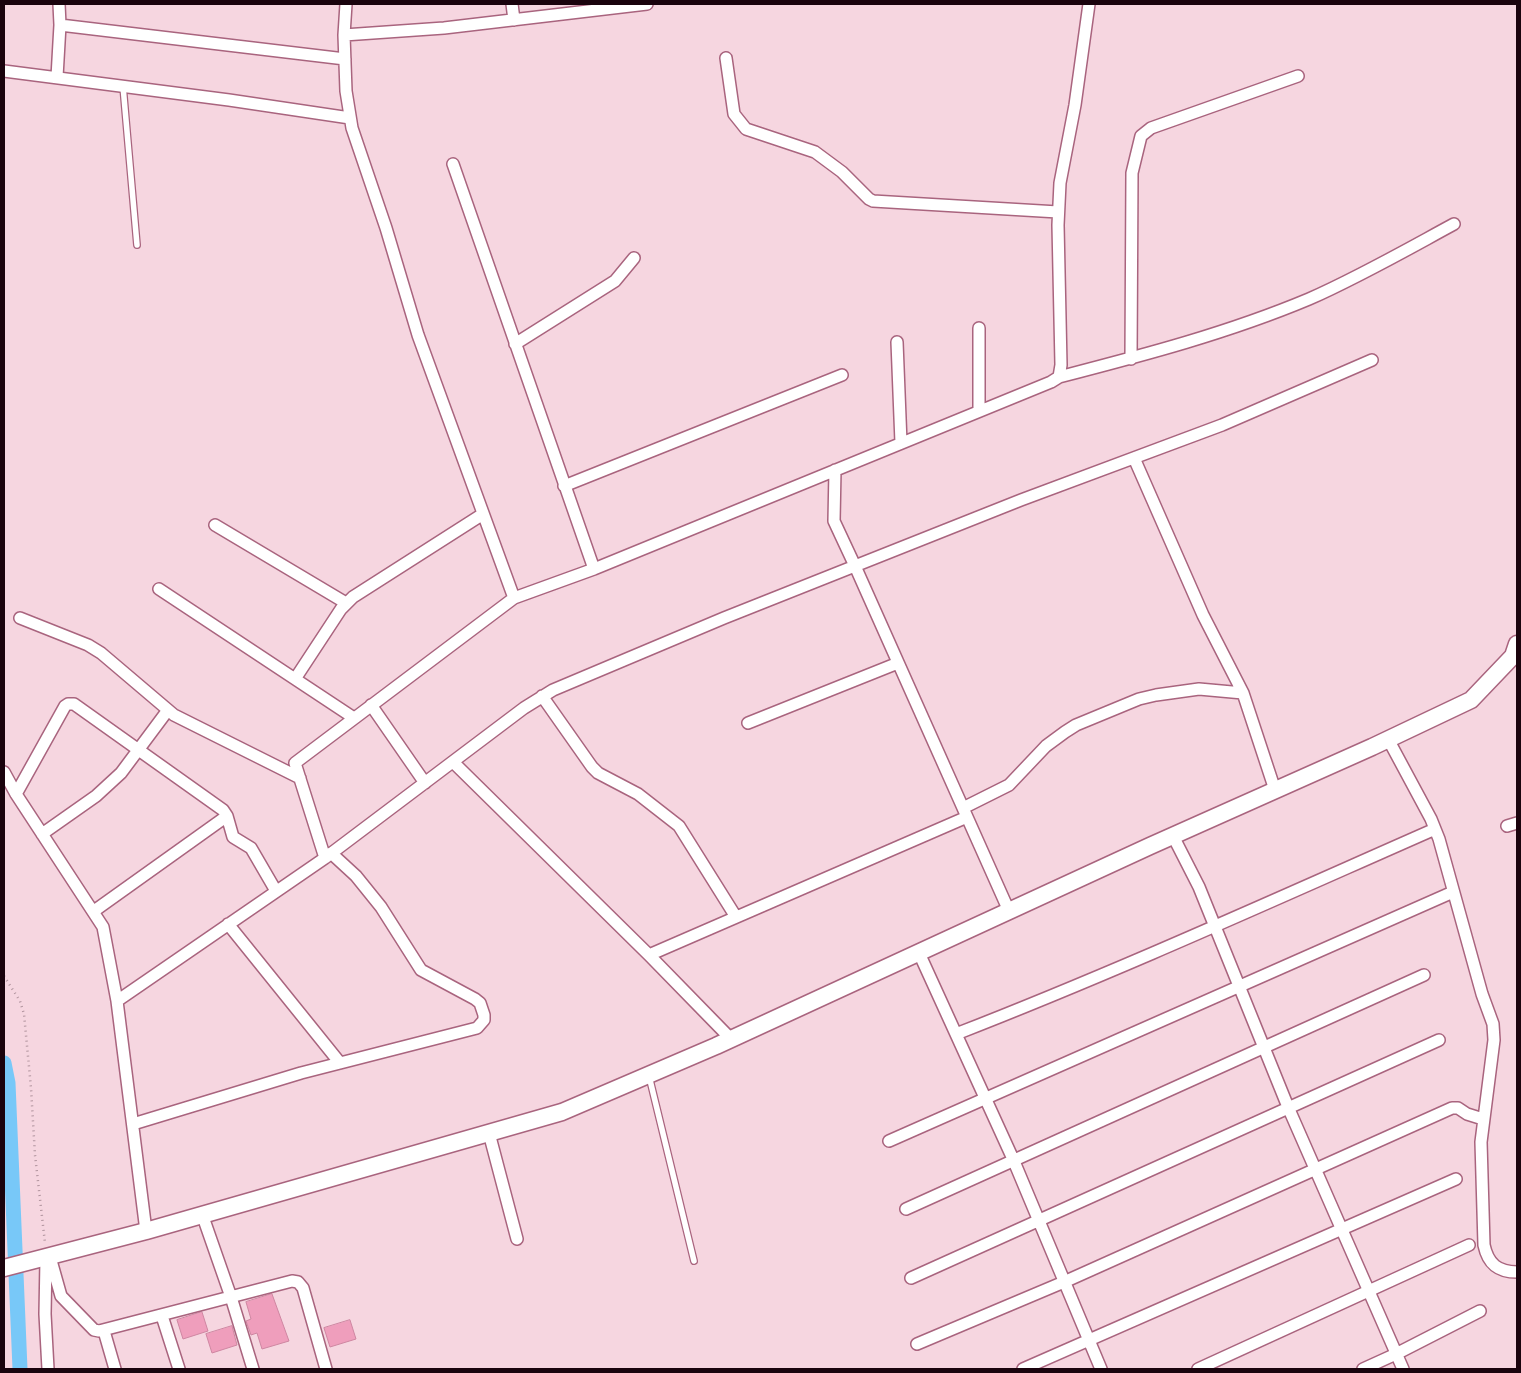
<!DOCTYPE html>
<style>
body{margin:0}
#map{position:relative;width:1521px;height:1373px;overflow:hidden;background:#f6d6e0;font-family:Ubuntu,sans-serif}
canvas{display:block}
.frame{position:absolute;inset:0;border:5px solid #1a030d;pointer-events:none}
</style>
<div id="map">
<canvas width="1521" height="1373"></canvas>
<div class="frame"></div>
</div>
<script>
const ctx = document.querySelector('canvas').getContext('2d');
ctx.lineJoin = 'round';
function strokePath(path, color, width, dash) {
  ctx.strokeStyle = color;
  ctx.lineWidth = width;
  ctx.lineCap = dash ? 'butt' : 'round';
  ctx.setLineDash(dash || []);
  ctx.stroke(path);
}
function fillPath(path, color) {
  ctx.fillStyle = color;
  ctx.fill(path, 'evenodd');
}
strokePath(new Path2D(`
 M 4,1063 L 8,1083 L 20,1369`), '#78c8f8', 15);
const building = new Path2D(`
 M 272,1294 L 289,1341 L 262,1349 L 257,1333 L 251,1335 L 246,1321 L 251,1319 L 246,1302 Z
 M 202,1312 L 208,1331 L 183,1339 L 177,1320 Z
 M 350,1320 L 356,1339 L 330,1347 L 324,1328 Z
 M 232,1326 L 237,1345 L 212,1353 L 206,1334 Z`);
fillPath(building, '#ef9ebc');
strokePath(building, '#ce86a1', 1);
const lane = new Path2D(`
 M 123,86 L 137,245
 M 649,1076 L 694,1261`);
const street = new Path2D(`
 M 346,4 L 344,35 L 346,91 L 352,128 L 386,228 L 418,335 L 514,598
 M 512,4 L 514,20
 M 60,25 L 345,59
 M 344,35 L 444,28 L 647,4
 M 726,58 L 734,114 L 746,129 L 815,152 L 842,172 L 869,199 L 873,201 L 1058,212
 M 4,71 L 229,100 L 350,118
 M 57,77 L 60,25 L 59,4
 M 453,164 L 594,569
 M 897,342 L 901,443
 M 515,344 L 615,281 L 634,258
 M 1131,359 L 1132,173 L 1141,136 L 1151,128 L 1298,76
 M 1059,377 L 1061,365 L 1058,225 L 1060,183 L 1075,105 L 1089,4
 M 979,411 L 979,328
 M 1134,458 L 1203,615 L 1243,693 L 1275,790
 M 835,470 L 834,521 L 855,566 L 1009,911
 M 564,486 L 842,375
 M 215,525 L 346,603
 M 159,589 L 354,718
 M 20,618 L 88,645 L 101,653 L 174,715 L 300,778
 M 295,679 L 341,609 L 353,597 L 483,514
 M 542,696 L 592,767 L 598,773 L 638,794 L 679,826 L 736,917
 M 371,705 L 425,783
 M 748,723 L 898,663
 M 1388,739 L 1431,819 L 1439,839 L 1482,994 L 1493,1024 L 1494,1040 L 1481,1142 L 1484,1245 C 1488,1264 1498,1272 1517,1272
 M 453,762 L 649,955 L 731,1039
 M 4,772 L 16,794 L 103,927 L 117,1001
 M 16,794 L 65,706 L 68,704 L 74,704 L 223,810 L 227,816 L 233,837 L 251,848 L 276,891
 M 963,808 L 1009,785 L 1046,746 L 1065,732 L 1076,725 L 1139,699 L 1156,695 L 1199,689 L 1243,693
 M 1507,826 L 1517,823
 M 42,834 L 96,796 L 121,773 L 168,710
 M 1173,836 L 1199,887 L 1288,1107 L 1403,1369
 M 325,858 L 524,708 L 553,690 L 724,618 L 1021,500 L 1222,425 L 1372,360
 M 94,911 L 227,816
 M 228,924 L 340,1063
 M 919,953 L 1013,1159 L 1101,1369
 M 649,955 L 967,817
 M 956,1034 C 1118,971 1276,899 1435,829
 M 133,1124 L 301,1073 L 477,1028 L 484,1020 L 484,1015 L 480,1003 L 475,999 L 421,970 L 381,907 L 356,876 L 331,853
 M 489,1133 L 517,1239
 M 889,1141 L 1453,892
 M 906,1209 L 1424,975
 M 202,1214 L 231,1297 L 253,1369
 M 146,1231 L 117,1001 L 325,858 L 295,763 L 514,598 L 594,569 L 1051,382 L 1059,377 C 1144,355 1228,333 1309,299 C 1359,277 1406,250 1454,224
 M 50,1257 L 61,1296 L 94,1330 L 99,1331 L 292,1281 L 298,1282 L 303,1288 L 326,1369
 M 46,1259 L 45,1314 L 48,1369
 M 911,1278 L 1439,1040
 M 162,1316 L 179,1369
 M 104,1331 L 115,1369
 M 917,1344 L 1064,1282 L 1452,1108 L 1458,1108 L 1467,1114 L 1483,1119
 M 1023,1369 L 1456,1179
 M 1198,1369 L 1469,1245
 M 1363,1369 L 1396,1354 L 1480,1311`);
const secondary = new Path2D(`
 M 4,1268 L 146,1231 L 562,1112 L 716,1046 L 1150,846 L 1372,747 L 1471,700 L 1513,656 L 1517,644`);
strokePath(lane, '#a9647e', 8);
strokePath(street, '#a9647e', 14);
strokePath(secondary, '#a9647e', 19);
strokePath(new Path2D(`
 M 4,976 L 20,1001 L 24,1014 L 31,1088 L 35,1155 L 45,1243`), '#b1949e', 2.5, [1, 4]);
strokePath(lane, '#fff', 5.5);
strokePath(street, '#fff', 11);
strokePath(secondary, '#fff', 16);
</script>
